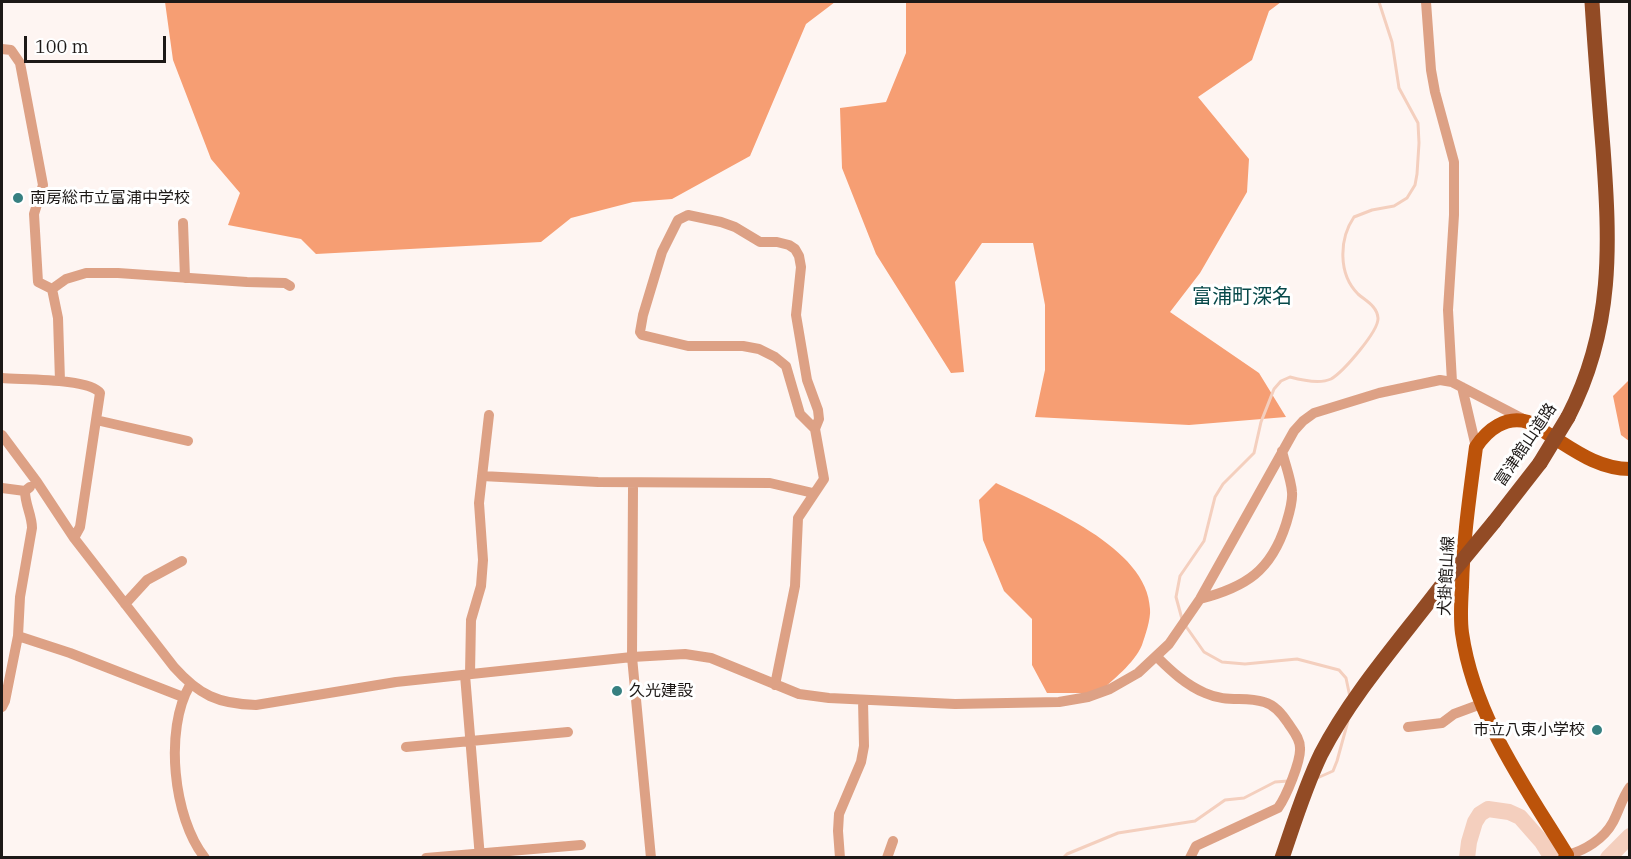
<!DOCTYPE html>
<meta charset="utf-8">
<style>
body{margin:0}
#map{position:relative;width:1631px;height:859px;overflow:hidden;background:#fef5f2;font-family:"IBM Plex Serif",serif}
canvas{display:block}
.frame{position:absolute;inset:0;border:3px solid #1d1917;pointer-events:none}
.scale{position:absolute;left:24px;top:36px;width:142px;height:27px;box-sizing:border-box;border:3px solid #1d1917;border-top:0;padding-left:8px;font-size:18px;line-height:21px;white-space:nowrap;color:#1d1917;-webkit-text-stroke:4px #fff;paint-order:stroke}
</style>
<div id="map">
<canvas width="1631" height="859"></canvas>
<div class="frame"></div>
<div class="scale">100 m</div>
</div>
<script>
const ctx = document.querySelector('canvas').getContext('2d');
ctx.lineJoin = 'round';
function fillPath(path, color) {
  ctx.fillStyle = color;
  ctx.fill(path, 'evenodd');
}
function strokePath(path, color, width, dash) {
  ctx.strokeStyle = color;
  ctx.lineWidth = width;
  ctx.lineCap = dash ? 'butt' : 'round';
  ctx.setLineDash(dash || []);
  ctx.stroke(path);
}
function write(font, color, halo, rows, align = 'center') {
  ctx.font = font + ' "IBM Plex Serif","Noto Sans JP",serif';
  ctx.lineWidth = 6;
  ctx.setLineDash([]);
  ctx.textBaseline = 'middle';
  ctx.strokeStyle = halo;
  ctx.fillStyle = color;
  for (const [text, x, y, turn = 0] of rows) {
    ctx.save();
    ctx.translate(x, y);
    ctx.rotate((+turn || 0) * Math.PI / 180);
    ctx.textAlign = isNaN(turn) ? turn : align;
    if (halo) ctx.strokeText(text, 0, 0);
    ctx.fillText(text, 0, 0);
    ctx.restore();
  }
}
fillPath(new Path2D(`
 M 165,2 L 835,2 L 806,24 L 750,156 L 672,199 L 633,202 L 571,218 L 541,242 L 316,254 L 301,239 L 228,225 L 240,193 L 211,159 L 173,60 Z
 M 906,2 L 1281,2 L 1269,11 L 1252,60 L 1198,97 L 1249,159 L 1247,192 L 1200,273 L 1170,312 L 1259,373 L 1286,417 L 1189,425 L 1035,417 L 1045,370 L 1045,305 L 1033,243 L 982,243 L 955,282 L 964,372 L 951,373 L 876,254 L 842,168 L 840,108 L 886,102 L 906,53 Z
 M 1629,380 L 1629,441 L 1621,435 L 1613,396 Z
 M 996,483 C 1044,506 1148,547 1150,609 C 1151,619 1145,636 1142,645 C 1134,664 1113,679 1099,693 L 1047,693 L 1032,665 L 1032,619 L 1004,591 L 983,540 L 979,500 Z`), '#f69e73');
strokePath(new Path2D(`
 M 1182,619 L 1176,597 L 1180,576 L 1204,541 L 1215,497 L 1223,484 L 1254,453 L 1261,422 L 1274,389 L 1281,381 L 1290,377 C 1301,380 1320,384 1331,379 C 1343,372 1379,331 1378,318 C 1377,306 1366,301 1358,294 C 1338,274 1339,239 1354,217 L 1372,210 L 1394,206 L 1407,198 L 1415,185 L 1417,174 L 1419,143 L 1418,123 L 1399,88 L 1392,42 L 1379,2
 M 1185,625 L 1204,652 L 1222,662 L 1245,664 L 1297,659 L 1339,670 L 1346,678 L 1350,697
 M 1315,779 L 1333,771 L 1337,761 L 1348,721
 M 1063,858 L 1067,854 L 1118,833 L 1195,821 L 1225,800 L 1244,798 L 1275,782 L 1288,781`), '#f4cfbe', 3);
strokePath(new Path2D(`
 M 1467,858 L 1469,842 L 1475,822 L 1480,814 L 1488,809 L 1509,812 L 1520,817 L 1542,842 L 1552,858
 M 1608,858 L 1630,836`), '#f4cfbe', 16);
strokePath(new Path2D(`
 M 1426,2 L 1431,70 L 1435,92 L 1454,162 L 1454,215 L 1448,310 L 1452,382
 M 2,49 L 11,50 L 20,63 L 43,185 L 34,214 L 38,282 L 52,289 L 58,318 L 60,381
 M 183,223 L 185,278
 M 52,289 L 66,279 L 86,273 L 118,273 L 247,282 L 285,283 L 290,286
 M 2,378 C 21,380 89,378 100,393 L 80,527 L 74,538
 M 1462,387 L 1476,447
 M 96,420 L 188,441
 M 2,435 L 37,482 L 74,538 L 174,667 C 199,695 218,704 256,705 L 396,682 L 632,657 L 685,654 L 711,658 L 799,694 L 829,698 L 955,704 L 1059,702 L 1088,697 L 1110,689 L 1138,673 L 1169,644 L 1200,599 L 1294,431 L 1303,421 L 1314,413 L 1379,393 L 1440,380 L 1452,382 L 1525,420
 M 482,476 L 598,482 L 770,483 L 813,493
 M 2,488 L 25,491 L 30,487
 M 633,488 L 632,657 L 651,858
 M 1200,599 C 1246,587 1271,571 1286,524 C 1289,514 1293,502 1292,492 C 1291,479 1285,464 1282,451
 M 125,604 L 147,580 L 182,561
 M 18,636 L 70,653 L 183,697
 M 1157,657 C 1171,671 1186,685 1205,693 C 1227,703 1244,696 1264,702 C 1275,705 1282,714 1288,723 C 1293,731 1300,738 1300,748 C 1301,761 1286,797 1278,808 L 1196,846 L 1190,858
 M 470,674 L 471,620 L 481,586 L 483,560 L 479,503 L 489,415
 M 465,675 L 480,858
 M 190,685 C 164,729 173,818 205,858
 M 775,685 L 795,586 L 798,518 L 824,479 L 815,429 L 819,419 L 818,410 L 807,380 L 796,315 L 801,267 L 799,256 L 795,249 L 789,245 L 777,242 L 760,242 L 735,227 L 721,222 L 688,215 L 678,220 L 662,252 L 643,315 L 640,332 L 642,335 L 688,346 L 743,346 L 759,349 L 775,357 L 786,366 L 800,414 L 815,429
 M 2,707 L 5,701 L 18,636 L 20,597 L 32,528 C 32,515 25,505 25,491
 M 1408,727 L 1442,723 L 1454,714 L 1481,704
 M 406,747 L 568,732
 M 1567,855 C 1584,851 1604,839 1613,822 C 1619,811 1622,798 1630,787
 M 426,858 L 581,845
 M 840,858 L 838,831 L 839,814 L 861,762 L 864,746 L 863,700
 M 887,858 L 893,841`), '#dda185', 10);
strokePath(new Path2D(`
 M 1565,858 L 1567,855 C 1524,785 1474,716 1462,633 C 1460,618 1461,603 1462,587 C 1463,540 1470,493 1476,447 C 1487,430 1506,415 1528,422 C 1535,424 1542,430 1548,434 C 1574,450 1598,469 1630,469`), '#bc530a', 14);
strokePath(new Path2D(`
 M 1568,417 C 1614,328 1610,244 1603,148 C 1599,99 1595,50 1592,2
 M 1494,522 L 1540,463
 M 1282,858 C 1294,823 1305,787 1321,754 C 1352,694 1401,639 1442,585`), '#924b25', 15);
strokePath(new Path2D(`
 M 1540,463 L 1568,417
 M 1442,585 L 1494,522`), '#924b25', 15);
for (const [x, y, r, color] of [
 [18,198,6,"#378081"],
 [617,691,6,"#378081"],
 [1597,730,6,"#378081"]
]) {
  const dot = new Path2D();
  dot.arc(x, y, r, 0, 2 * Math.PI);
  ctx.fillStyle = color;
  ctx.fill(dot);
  strokePath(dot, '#fff', 2);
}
write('16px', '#1d1917', '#fff', [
 ["南房総市立富浦中学校",30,198],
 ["久光建設",629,691],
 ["市立八束小学校",1585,730,"right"]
], 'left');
write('16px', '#1d1917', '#fff', [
 ["富津館山道路",1526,445,-56],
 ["犬掛館山線",1447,576,-87]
]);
write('20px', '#07494a', '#fff', [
 ["富浦町深名",1242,297]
]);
</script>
